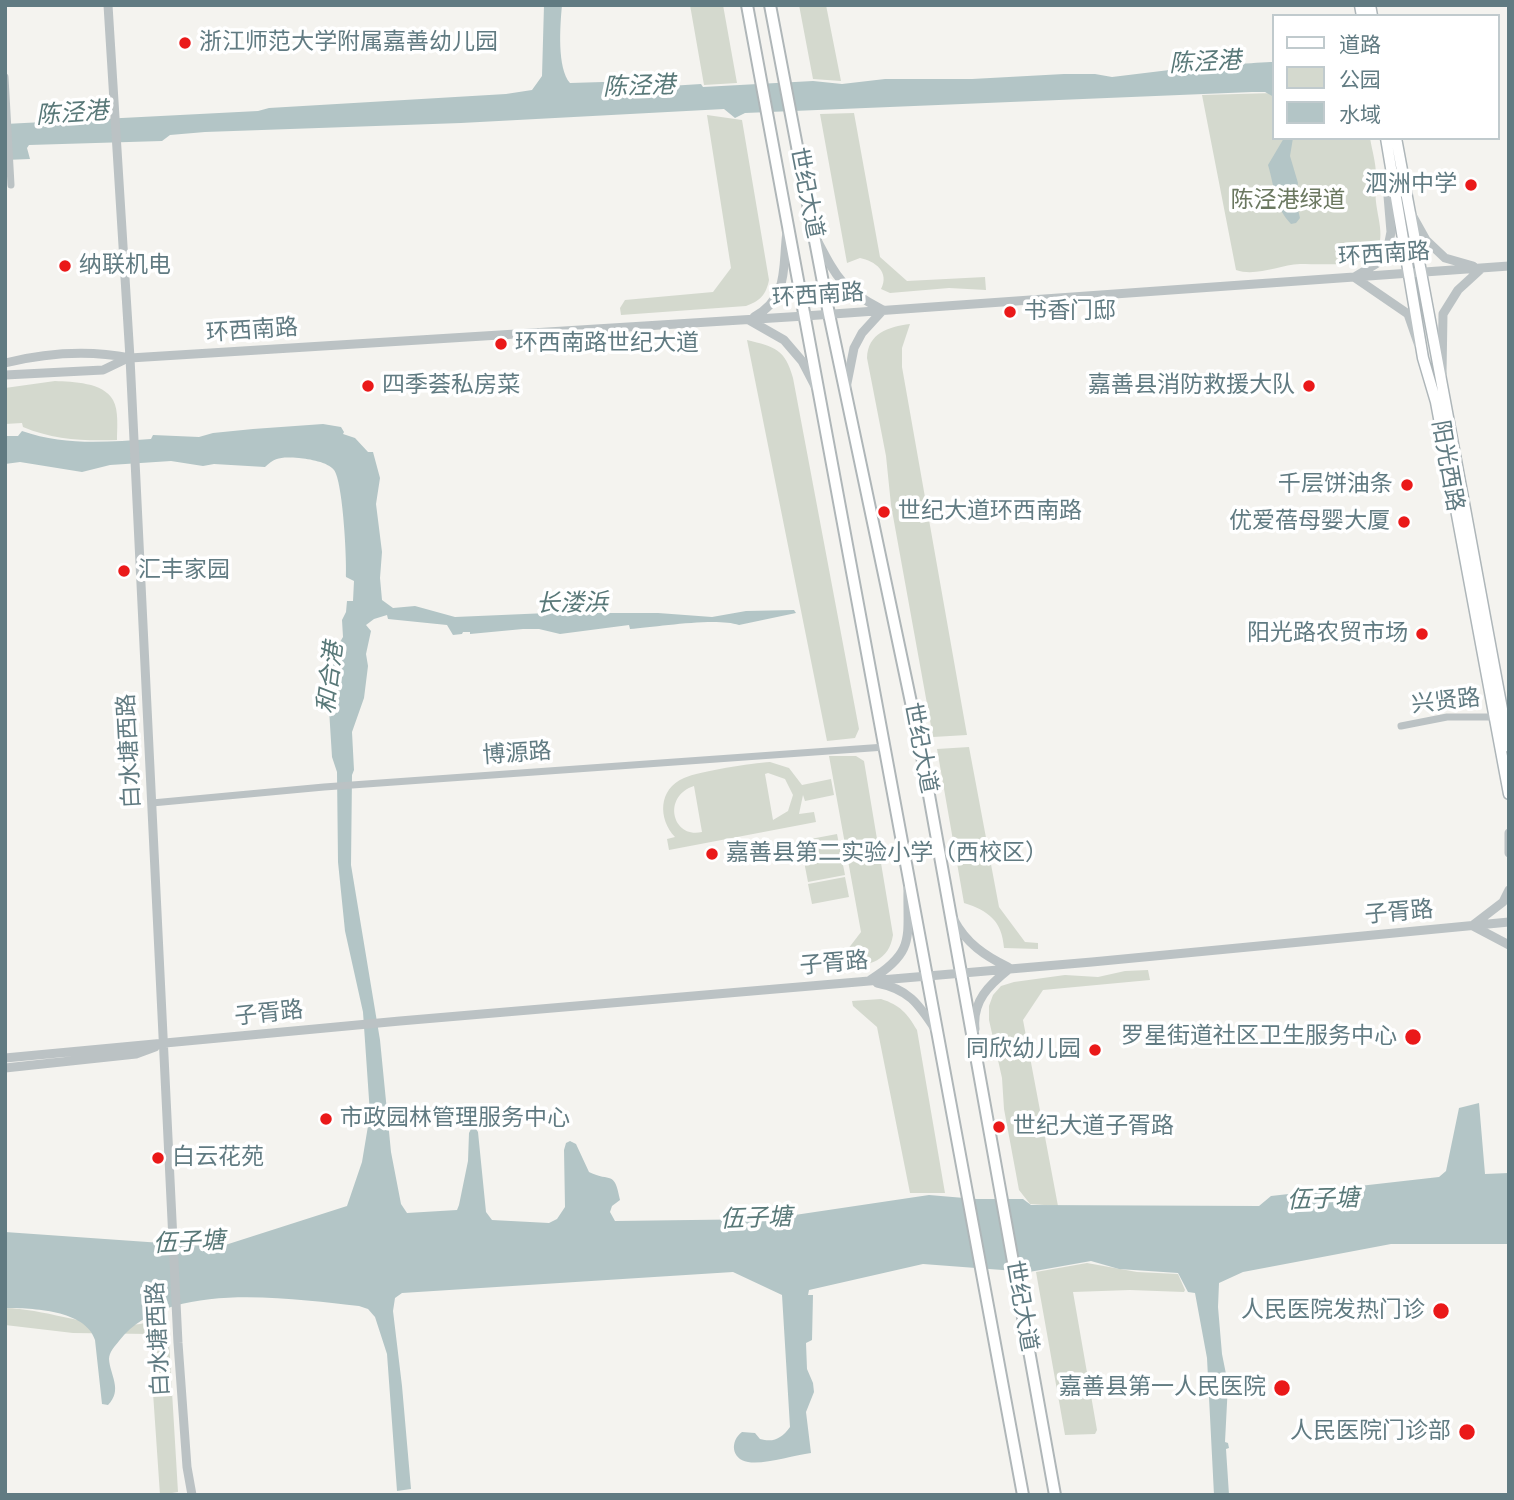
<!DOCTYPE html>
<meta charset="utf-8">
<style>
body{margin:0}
#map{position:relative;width:1514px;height:1500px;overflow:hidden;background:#f4f3ef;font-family:Helvetica,"Noto Sans SC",sans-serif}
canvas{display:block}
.frame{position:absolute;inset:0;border:7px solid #617b82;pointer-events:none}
.legend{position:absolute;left:1272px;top:14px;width:228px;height:126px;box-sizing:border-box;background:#fff;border:2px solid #c0cacd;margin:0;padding:9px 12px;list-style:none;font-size:21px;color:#617b82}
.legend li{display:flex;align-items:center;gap:14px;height:35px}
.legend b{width:35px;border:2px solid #c0cacd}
</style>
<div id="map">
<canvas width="1514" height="1500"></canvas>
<div class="frame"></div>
<ul class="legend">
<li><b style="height:9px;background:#fff"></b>道路</li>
<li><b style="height:19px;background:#d4d9ce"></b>公园</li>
<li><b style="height:19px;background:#b3c5c6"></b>水域</li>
</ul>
</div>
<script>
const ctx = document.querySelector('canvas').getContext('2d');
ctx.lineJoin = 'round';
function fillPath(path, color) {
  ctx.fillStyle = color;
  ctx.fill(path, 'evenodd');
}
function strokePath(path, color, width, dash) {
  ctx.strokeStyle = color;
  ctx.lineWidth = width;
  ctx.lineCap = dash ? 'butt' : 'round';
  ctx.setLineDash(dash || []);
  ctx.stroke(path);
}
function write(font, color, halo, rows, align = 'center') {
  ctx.font = font + ' Helvetica,"Noto Sans SC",sans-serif';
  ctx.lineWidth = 7;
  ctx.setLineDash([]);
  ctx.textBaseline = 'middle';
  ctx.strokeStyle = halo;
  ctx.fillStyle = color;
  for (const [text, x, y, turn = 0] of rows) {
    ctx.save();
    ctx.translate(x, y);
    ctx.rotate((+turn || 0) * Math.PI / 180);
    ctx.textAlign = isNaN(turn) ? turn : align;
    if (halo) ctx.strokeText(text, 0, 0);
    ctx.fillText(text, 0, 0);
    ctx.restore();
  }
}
fillPath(new Path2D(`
 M 690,5 L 723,5 L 737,83 L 704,85 Z
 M 799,5 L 826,5 L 841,81 L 813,79 Z
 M 1274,93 L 1274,138 L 1370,138 C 1372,150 1376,163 1376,175 C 1377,184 1375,194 1376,202 C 1378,222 1390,250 1364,260 C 1348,266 1317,264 1300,264 C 1279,265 1256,277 1236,270 L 1202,95 Z
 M 854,113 L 880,257 L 907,281 L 985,277 L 986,290 L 949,288 L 890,293 L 881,289 C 890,272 875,261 860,258 L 847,263 L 820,114 Z
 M 707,115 L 742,120 L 769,280 C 766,295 760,301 746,306 L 621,315 L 620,308 L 625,300 L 713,292 L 731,268 Z
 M 910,324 L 902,348 L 902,367 L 967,735 L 933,737 L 891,505 L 886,456 L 867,358 C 868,333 888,327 910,324 Z
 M 747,340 C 775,347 785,349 793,378 L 859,729 L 855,738 L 827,741 Z
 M 55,381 C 73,382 103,382 113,400 C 119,410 117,429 117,440 C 84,441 54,440 23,427 L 22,423 L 5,424 L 5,388 Z
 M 969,747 L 999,907 L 1025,942 L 1038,943 L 1038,949 L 1004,948 C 1002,921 989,911 964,903 L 937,749 Z
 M 829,756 L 856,756 L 864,761 L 893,935 C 889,961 870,965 847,968 L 848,949 L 861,932 Z
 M 770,762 L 789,768 L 802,785 L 831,779 L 834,795 L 805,801 L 803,795 L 799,814 L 814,812 L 816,822 L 669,850 L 667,839 L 675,837 C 658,819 658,789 684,778 C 700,771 752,763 770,762 ZM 768,773 L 785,779 L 793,795 L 788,811 L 773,820 L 765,774 ZM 694,786 L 702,832 C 672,839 662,796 694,786 Z
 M 837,834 L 845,875 L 808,882 L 800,841 Z
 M 845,877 L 849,897 L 812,904 L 808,884 Z
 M 1148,970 L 1150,980 L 1043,990 L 1023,1020 L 1058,1206 L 1030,1204 L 1019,1190 L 1004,1109 L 1002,1078 L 989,1020 L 989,1006 L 993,995 L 1001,986 L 1014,982 L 1065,975 L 1098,977 L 1125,971 Z
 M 881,999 C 900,1005 907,1013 917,1030 L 945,1193 L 910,1193 L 877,1027 L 853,1006 L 852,1001 Z
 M 1087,1263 L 1137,1272 L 1178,1274 L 1185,1290 L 1184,1292 L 1130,1290 L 1073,1292 L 1097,1430 L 1095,1434 L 1065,1435 L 1036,1272 Z
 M 5,1308 C 50,1309 96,1331 140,1324 C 149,1323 160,1313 167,1308 L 178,1492 L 160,1495 L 149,1334 L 73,1333 L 5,1325 Z`), '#d4d9ce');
fillPath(new Path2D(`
 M 544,5 L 562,5 C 560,26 557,68 570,83 L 603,82 L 654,87 L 701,84 L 703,87 L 813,81 L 842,84 L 885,79 L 972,79 L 1064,74 L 1095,74 L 1112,77 L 1227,63 C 1235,65 1263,62 1274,62 L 1274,97 L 1265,92 L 1252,92 L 745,113 L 735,118 L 724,109 L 461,123 L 205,132 L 170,135 L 162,141 L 29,145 L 27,148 L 30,159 L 5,160 L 5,124 L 258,111 L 269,108 L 506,94 L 532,90 L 542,76 Z
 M 1284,138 L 1293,138 L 1290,156 L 1298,183 L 1295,197 L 1300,218 L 1296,223 L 1291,224 C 1274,206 1275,188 1268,165 Z
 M 323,424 L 341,427 L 344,432 L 343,434 L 355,438 L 368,452 L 373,452 L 380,478 L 376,504 L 382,552 L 380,578 L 382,600 L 393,608 L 415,606 L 455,617 L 548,613 L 658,613 L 712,617 L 746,611 L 794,610 L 796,613 L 739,625 C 716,617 657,627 630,629 L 629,625 L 560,634 L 539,629 L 523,629 L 470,634 L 470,632 L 463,632 L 462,634 L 453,635 L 447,625 L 388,619 L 387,615 L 374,619 L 366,625 L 371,631 L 366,654 L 368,666 L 364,698 L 352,732 L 354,770 L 352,775 L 351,865 L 380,1040 L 391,1152 L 401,1204 L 407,1213 L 457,1210 L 459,1205 L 468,1161 L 469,1133 L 471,1129 L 476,1129 L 478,1132 L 486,1212 L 492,1220 L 549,1223 L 557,1219 L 565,1207 L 564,1150 L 566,1143 L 570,1141 L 576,1144 L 589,1172 C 611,1183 614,1169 620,1200 L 612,1206 L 610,1212 L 615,1221 L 768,1219 L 929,1195 L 976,1199 L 1023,1199 L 1031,1205 L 1259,1206 L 1271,1196 L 1439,1177 L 1446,1171 L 1459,1108 L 1479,1103 L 1485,1174 L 1509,1173 L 1509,1244 L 1391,1244 L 1243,1272 L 1219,1283 L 1218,1307 L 1222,1354 L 1228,1384 L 1225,1442 L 1228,1443 L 1229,1448 L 1226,1449 L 1229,1495 L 1214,1495 L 1207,1358 L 1195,1293 L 1188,1292 L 1178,1273 L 1119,1269 L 1091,1261 L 1029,1272 L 923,1264 L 809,1290 L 808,1295 L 813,1295 L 812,1340 L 806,1343 L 807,1369 L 813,1383 L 814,1392 L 806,1412 L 811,1453 C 794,1455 764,1465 748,1462 C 731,1459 730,1441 742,1432 L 755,1433 L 760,1439 C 774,1443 782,1438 790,1427 L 782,1295 L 733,1272 L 402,1293 L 395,1298 L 393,1311 L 402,1386 L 411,1489 L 397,1491 L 387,1354 L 375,1317 L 368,1309 L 359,1306 C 290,1299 167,1279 119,1341 C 115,1346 109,1352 109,1359 C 110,1375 123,1390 108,1405 L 102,1404 L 95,1340 C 86,1310 32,1308 5,1308 L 5,1232 L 219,1247 L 347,1206 L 362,1162 L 370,1114 L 363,1012 L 345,931 L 338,862 L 337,772 L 332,757 L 329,709 L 334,652 L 343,637 L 342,620 L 346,612 L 347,601 L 353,601 L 354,581 L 346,577 C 347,560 343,482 334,470 C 328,462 309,459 299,458 C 284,457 276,456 265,467 L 214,464 L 203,466 L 171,461 L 110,465 L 82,472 L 20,462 L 5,464 L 5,436 L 18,436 L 22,431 C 64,446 107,442 151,439 L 153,435 L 199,437 L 213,433 L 253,429 Z`), '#b3c5c6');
const secondary = new Path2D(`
 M 1360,5 L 1362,16
 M 1370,5 L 1372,16
 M 1386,138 L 1423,358 L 1436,402 L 1509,794
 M 1396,138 C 1435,341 1471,544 1509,747`);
const primary = new Path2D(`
 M 747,5 L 1023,1495
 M 770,5 L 829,314 L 920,745 L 1055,1495`);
strokePath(secondary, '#aeb6b9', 13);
strokePath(primary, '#afb6b8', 14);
strokePath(new Path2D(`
 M 5,77 L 11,185
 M 1401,726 L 1447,717 L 1494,717
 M 152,803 L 324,787 L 885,747`), '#bbc2c4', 7);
strokePath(new Path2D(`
 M 108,5 L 130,358 L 178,1343 L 187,1467 L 192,1495
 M 1412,215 L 1426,240 L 1445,258 L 1473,266
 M 817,240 C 837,278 842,289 881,309
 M 1356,276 L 1376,264 L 1388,247 L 1391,232 L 1388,196 L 1392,177
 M 1354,277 L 1408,314 L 1418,343
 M 754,317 C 790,297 782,267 787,232
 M 749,320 L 784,340 L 802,361 L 815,386
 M 5,363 C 46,353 89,350 130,358 L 805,316 L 1509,266
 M 1442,374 L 1443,314 L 1458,290 L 1482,268
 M 5,375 L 103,370 L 128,358
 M 846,388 L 854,348 L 862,333 L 883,310
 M 1509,833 L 1509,853
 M 954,920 C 966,943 985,956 1008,967
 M 1473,925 L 1503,902 L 1509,890
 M 1473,926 L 1509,945
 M 870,980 C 916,952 907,937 908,889
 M 877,983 C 908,989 918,1003 935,1029
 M 975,1029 C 972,1001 989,985 1009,969
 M 5,1058 L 400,1021 L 1092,962 L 1509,922
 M 5,1068 L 136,1054 L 155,1047`), '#bbc2c4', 9);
strokePath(secondary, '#fff', 10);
strokePath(primary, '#fff', 10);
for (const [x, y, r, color] of [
 [185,43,7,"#ea1919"],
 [1471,185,7,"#ea1919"],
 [65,266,7,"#ea1919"],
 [1010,312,7,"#ea1919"],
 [501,344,7,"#ea1919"],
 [368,386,7,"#ea1919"],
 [1309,386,7,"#ea1919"],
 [1407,485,7,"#ea1919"],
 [884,512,7,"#ea1919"],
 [1404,522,7,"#ea1919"],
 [124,571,7,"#ea1919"],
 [1422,634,7,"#ea1919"],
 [712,854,7,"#ea1919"],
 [1413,1037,9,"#ea1919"],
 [1095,1050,7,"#ea1919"],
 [326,1119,7,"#ea1919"],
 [999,1127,7,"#ea1919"],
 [158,1158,7,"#ea1919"],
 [1441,1311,9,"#ea1919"],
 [1282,1388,9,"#ea1919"],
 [1467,1432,9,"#ea1919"]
]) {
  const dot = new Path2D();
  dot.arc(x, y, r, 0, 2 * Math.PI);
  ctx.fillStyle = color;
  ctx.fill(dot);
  strokePath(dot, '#fff', 2.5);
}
write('23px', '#617b82', '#fff', [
 ["浙江师范大学附属嘉善幼儿园",199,43],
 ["泗洲中学",1457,185,"right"],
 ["纳联机电",79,266],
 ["书香门邸",1024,312],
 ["环西南路世纪大道",515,344],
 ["四季荟私房菜",382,386],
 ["嘉善县消防救援大队",1295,386,"right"],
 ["千层饼油条",1393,485,"right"],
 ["世纪大道环西南路",898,512],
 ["优爱蓓母婴大厦",1390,522,"right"],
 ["汇丰家园",138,571],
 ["阳光路农贸市场",1408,634,"right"],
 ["嘉善县第二实验小学（西校区）",726,854],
 ["罗星街道社区卫生服务中心",1397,1037,"right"],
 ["同欣幼儿园",1081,1050,"right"],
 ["市政园林管理服务中心",340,1119],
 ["世纪大道子胥路",1013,1127],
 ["白云花苑",172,1158],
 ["人民医院发热门诊",1425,1311,"right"],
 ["嘉善县第一人民医院",1266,1388,"right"],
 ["人民医院门诊部",1451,1432,"right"]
], 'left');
write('23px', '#617b82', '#fff', [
 ["世纪大道",806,193,79],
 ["环西南路",1384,255,-4],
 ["环西南路",818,296,-4],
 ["环西南路",252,331,-4],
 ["阳光西路",1447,466,80],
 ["兴贤路",1446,702,-6],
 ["世纪大道",920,748,79],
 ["白水塘西路",130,751,-93],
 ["博源路",517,754,-4],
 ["子胥路",1399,913,-5],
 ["子胥路",834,964,-5],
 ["子胥路",269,1014,-6],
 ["世纪大道",1021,1306,80],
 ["白水塘西路",159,1339,-93]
]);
write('23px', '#6b7860', '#fff', [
 ["陈泾港绿道",1288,201]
]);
write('italic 24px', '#587878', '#fff', [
 ["陈泾港",1205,63,-3],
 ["陈泾港",639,87,-2],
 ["陈泾港",72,114,-4],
 ["长溇浜",572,604,-1],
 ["和合港",331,678,-83],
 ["伍子塘",1323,1200,-2],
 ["伍子塘",756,1219,-2],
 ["伍子塘",189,1243,-3]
]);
</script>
